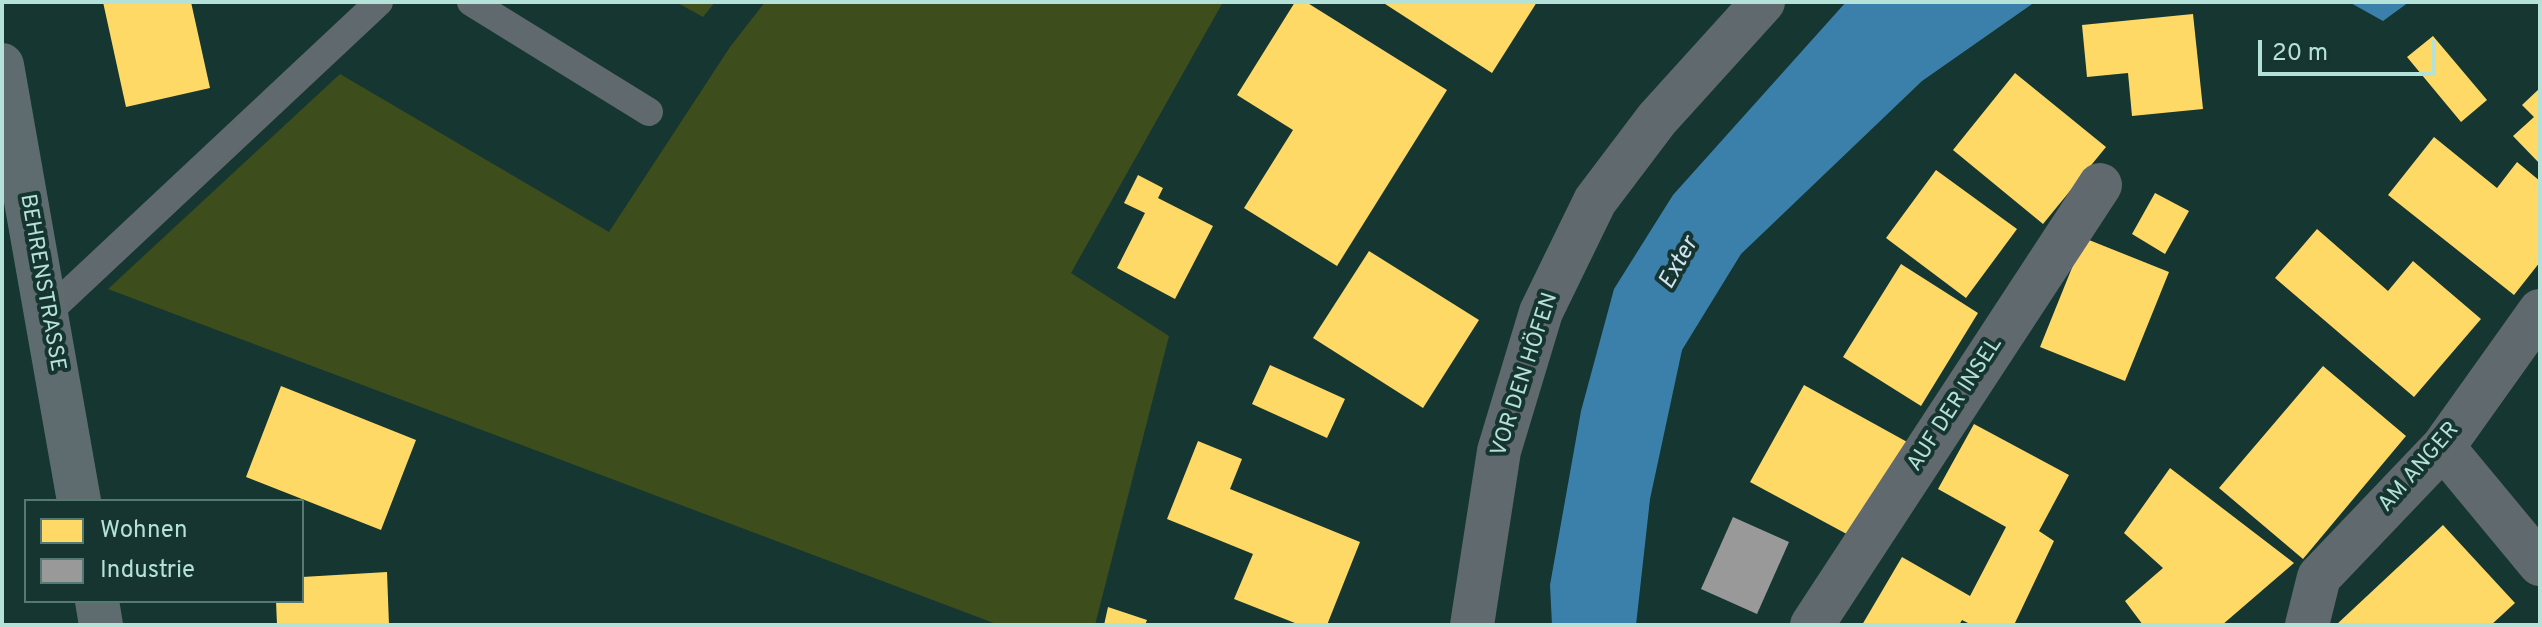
<!DOCTYPE html>
<meta charset="utf-8">
<style>
body{margin:0}
#map{position:relative;width:2542px;height:627px;overflow:hidden;background:#153631;font-family:Overpass,sans-serif}
canvas{display:block}
.frame{position:absolute;inset:0;border:4px solid #b4e1d8;pointer-events:none}
.legend{position:absolute;left:24px;top:499px;width:280px;height:104px;box-sizing:border-box;background:#163530;border:2px solid #557a73;margin:0;padding:10px 14px;list-style:none;font-size:24px;color:#b4e1d8}
.legend li{display:flex;align-items:center;gap:16px;height:40px}
.legend b{width:40px;border:2px solid #557a73}
.scale{position:absolute;left:2258px;top:40px;width:178px;height:36px;box-sizing:border-box;border:4px solid #b4e1d8;border-top:0;padding-left:10px;font-size:24px;line-height:28px;white-space:nowrap;color:#b4e1d8;-webkit-text-stroke:6px #163530;paint-order:stroke}
</style>
<div id="map">
<canvas width="2542" height="627"></canvas>
<div class="frame"></div>
<ul class="legend">
<li><b style="height:22px;background:#ffd966"></b>Wohnen</li>
<li><b style="height:22px;background:#999"></b>Industrie</li>
</ul>
<div class="scale">20 m</div>
</div>
<script>
const ctx = document.querySelector('canvas').getContext('2d');
ctx.lineJoin = 'round';
function fillPath(path, color) {
  ctx.fillStyle = color;
  ctx.fill(path, 'evenodd');
}
function strokePath(path, color, width, dash) {
  ctx.strokeStyle = color;
  ctx.lineWidth = width;
  ctx.lineCap = dash ? 'butt' : 'round';
  ctx.setLineDash(dash || []);
  ctx.stroke(path);
}
function write(font, color, halo, rows, align = 'center') {
  ctx.font = font + ' Overpass,sans-serif';
  ctx.lineWidth = 8;
  ctx.setLineDash([]);
  ctx.textBaseline = 'middle';
  ctx.strokeStyle = halo;
  ctx.fillStyle = color;
  for (const [text, x, y, turn = 0] of rows) {
    ctx.save();
    ctx.translate(x, y);
    ctx.rotate((+turn || 0) * Math.PI / 180);
    ctx.textAlign = isNaN(turn) ? turn : align;
    if (halo) ctx.strokeText(text, 0, 0);
    ctx.fillText(text, 0, 0);
    ctx.restore();
  }
}
fillPath(new Path2D(`
 M 676,2 L 715,2 L 703,17 Z
 M 765,2 L 1223,2 L 1071,273 L 1169,336 L 1095,625 L 999,625 L 108,289 L 340,74 L 609,232 L 730,47 Z`), '#3e4d1c');
fillPath(new Path2D(`
 M 1846,2 L 2035,2 L 1922,81 L 1741,254 L 1682,350 L 1650,499 L 1636,625 L 1552,625 L 1550,585 L 1581,411 L 1614,289 L 1673,195 Z
 M 2349,2 L 2409,2 L 2383,21 Z`), '#3b80ab');
fillPath(new Path2D(`
 M 103,2 L 191,2 L 210,88 L 126,107 Z
 M 1295,2 L 1306,2 L 1447,90 L 1337,266 L 1244,208 L 1293,130 L 1237,95 Z
 M 1382,2 L 1537,2 L 1492,73 Z
 M 2193,14 L 2203,109 L 2132,116 L 2128,73 L 2087,77 L 2082,25 Z
 M 2433,36 L 2487,100 L 2461,122 L 2407,57 Z
 M 2015,73 L 2106,147 L 2043,224 L 1953,150 Z
 M 2540,88 L 2540,164 L 2513,136 L 2534,117 L 2522,105 Z
 M 2434,137 L 2497,188 L 2517,162 L 2540,181 L 2540,262 L 2514,295 L 2388,195 Z
 M 1936,170 L 2017,229 L 1966,298 L 1886,238 Z
 M 1138,175 L 1163,188 L 1158,198 L 1213,226 L 1175,299 L 1117,268 L 1145,213 L 1124,203 Z
 M 2155,193 L 2189,211 L 2165,254 L 2132,234 Z
 M 2317,229 L 2388,291 L 2413,261 L 2481,319 L 2414,397 L 2275,278 Z
 M 2084,238 L 2169,272 L 2125,381 L 2040,347 Z
 M 1369,251 L 1479,320 L 1423,408 L 1313,338 Z
 M 1901,264 L 1978,313 L 1921,406 L 1843,357 Z
 M 1270,365 L 1345,399 L 1327,438 L 1252,404 Z
 M 2323,366 L 2406,436 L 2303,559 L 2219,488 Z
 M 1804,385 L 1909,443 L 1856,539 L 1750,482 Z
 M 281,386 L 416,440 L 381,530 L 246,477 Z
 M 1974,424 L 2069,475 L 2039,531 L 2054,541 L 2014,625 L 1972,625 L 1962,620 L 1959,625 L 1862,625 L 1902,557 L 1970,596 L 2006,527 L 1938,489 Z
 M 1198,441 L 1242,459 L 1230,489 L 1360,542 L 1327,625 L 1300,625 L 1234,599 L 1253,554 L 1167,519 Z
 M 2170,468 L 2294,563 L 2222,625 L 2143,625 L 2125,601 L 2163,568 L 2124,533 Z
 M 2443,525 L 2515,603 L 2491,625 L 2336,625 Z
 M 387,572 L 389,625 L 277,625 L 276,601 L 302,601 L 302,577 Z
 M 1108,607 L 1147,620 L 1145,625 L 1104,625 Z`), '#ffd966');
fillPath(new Path2D(`
 M 1733,517 L 1789,542 L 1757,614 L 1701,589 Z`), '#999');
strokePath(new Path2D(`
 M 471,2 L 649,112
 M 46,314 L 379,2`), '#60696d', 28);
strokePath(new Path2D(`
 M 2443,447 L 2540,564
 M 1472,625 L 1499,451 L 1541,312 L 1595,201 L 1657,119 L 1763,2
 M 1812,625 L 2100,185
 M 2307,625 L 2319,577 L 2443,447 L 2540,311`), '#60696d', 44);
strokePath(new Path2D(`
 M 2,65 L 79,501
 M 97,601 L 101,625`), '#5e6c70', 44);
write('22px', '#b4e1d8', '#163530', [
 ["BEHRENSTRASSE",41,283,80],
 ["VOR DEN HÖFEN",1526,375,-72],
 ["AUF DER INSEL",1956,405,-57],
 ["AM ANGER",2420,468,-49]
]);
write('italic 24px', '#d1e3f0', '#163530', [
 ["Exter",1680,264,-61]
]);
</script>
